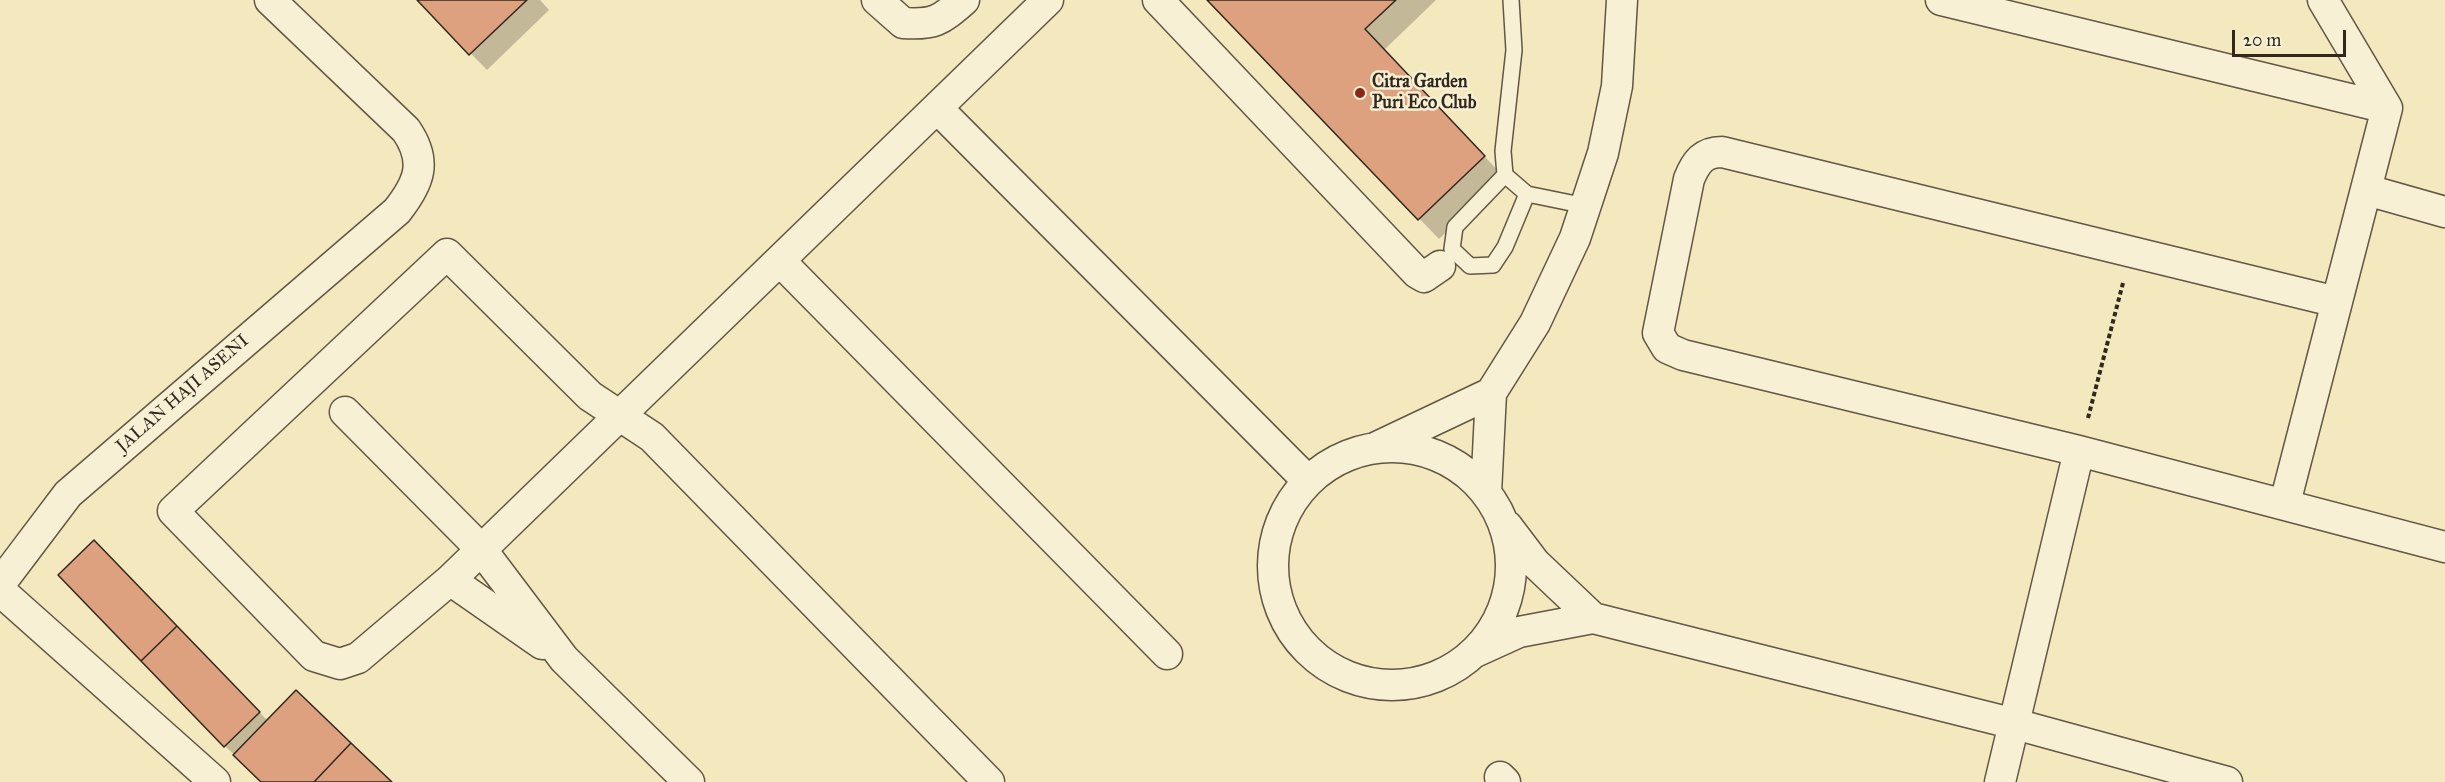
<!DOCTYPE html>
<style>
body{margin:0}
#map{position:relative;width:2445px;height:782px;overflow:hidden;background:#f4e8be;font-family:"IM FELL Great Primer",serif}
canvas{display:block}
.scale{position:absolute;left:2232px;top:30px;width:114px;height:27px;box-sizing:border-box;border:3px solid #31271c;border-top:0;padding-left:8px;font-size:18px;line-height:21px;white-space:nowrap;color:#31271c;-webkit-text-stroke:4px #f8f0d5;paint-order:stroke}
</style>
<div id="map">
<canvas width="2445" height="782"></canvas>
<div class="scale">20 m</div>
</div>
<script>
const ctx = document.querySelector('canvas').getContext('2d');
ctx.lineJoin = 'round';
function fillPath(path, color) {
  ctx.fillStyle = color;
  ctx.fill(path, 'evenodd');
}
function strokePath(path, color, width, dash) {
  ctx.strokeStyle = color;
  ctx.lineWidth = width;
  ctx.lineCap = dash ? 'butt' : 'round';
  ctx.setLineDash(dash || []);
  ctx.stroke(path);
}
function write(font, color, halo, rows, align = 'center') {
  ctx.font = font + ' "IM FELL Great Primer",serif';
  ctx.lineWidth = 5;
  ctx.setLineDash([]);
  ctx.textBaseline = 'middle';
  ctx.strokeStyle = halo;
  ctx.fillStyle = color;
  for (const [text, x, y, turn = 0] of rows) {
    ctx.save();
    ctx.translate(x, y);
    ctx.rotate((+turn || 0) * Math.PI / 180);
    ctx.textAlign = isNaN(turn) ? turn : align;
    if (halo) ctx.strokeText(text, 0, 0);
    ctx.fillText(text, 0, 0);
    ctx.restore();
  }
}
fillPath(new Path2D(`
 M 419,0 L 540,0 L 549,10 L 487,70 Z
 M 1209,0 L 1436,0 L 1384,50 L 1504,177 L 1439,239 Z
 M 94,542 L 268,721 L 390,782 L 263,782 L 225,746 Z`), '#0003');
const building = new Path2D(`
 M 417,0 L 527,0 L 469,55 Z
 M 1207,0 L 1396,0 L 1365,29 L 1485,156 L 1418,220 Z
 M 94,540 L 177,626 L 141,661 L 58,575 Z
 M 177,626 L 260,712 L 224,747 L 141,661 Z
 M 296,690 L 351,743 L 314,782 L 261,782 L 233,755 Z
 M 351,743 L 392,782 L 314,782 Z`);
fillPath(building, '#dda17f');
strokePath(building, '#31271c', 1.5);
const lane = new Path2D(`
 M 1511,0 L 1514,50 L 1503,151 L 1505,175 L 1527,194 L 1586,206
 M 1505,175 L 1455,227 L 1452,249 L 1470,266 L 1493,265 L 1505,247 L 1527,194`);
const street = new Path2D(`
 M 877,0 L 903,23 C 934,25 940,21 964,0
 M 1158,0 L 1417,273 L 1424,277 L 1440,266
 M 1941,0 L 2387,108
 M 937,108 L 1308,481
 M 2367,190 L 2445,212
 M 780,261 L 1167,654
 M 2337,302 L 1722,152 C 1703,152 1696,162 1689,179 L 1658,333 L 1667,348 L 1683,355 L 2079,451 L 2445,547
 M 345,412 L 481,549 L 564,659 L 689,782
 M 1377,447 L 1491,393
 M1273 566a119 119 0 1 1 238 0a119 119 0 1 1-238 0Z
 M 1486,493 L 1491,393 L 1535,323 L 1575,238 L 1603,153 L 1617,86 L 1622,0
 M 2285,503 L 2387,108 L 2323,0
 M 1507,526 L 1535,563 L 1593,618
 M 450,580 L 542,644
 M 1475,652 L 1519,632 L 1593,618 L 2015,724 L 2227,782
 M 1500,777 L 1505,782
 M 215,782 L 5,595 L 0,584 L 68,494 L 397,211 C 419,183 428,162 406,130 L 270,0
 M 989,782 L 652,437 L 590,396 L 447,254 L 173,511 L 314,656 L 340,664 L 358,658 L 450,580 L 1048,0
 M 2000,782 L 2079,451`);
strokePath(lane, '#625744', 18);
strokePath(street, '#625744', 33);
strokePath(new Path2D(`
 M 2088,418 L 2123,283`), '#31271c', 4, [4.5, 3]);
strokePath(lane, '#f8f0d5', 15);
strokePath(street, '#f8f0d5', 30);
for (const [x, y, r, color] of [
 [1360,93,6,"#8f2418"]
]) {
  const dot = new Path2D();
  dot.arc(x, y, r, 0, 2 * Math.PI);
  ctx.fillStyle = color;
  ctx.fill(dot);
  strokePath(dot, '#f8f0d5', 2);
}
write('bold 18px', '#31271c', '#f8f0d5', [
 ["Citra Garden",1372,83],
 ["Puri Eco Club",1372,104]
], 'left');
write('18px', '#31271c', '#f8f0d5', [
 ["JALAN HAJI ASENI",183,394,-41]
]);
</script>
